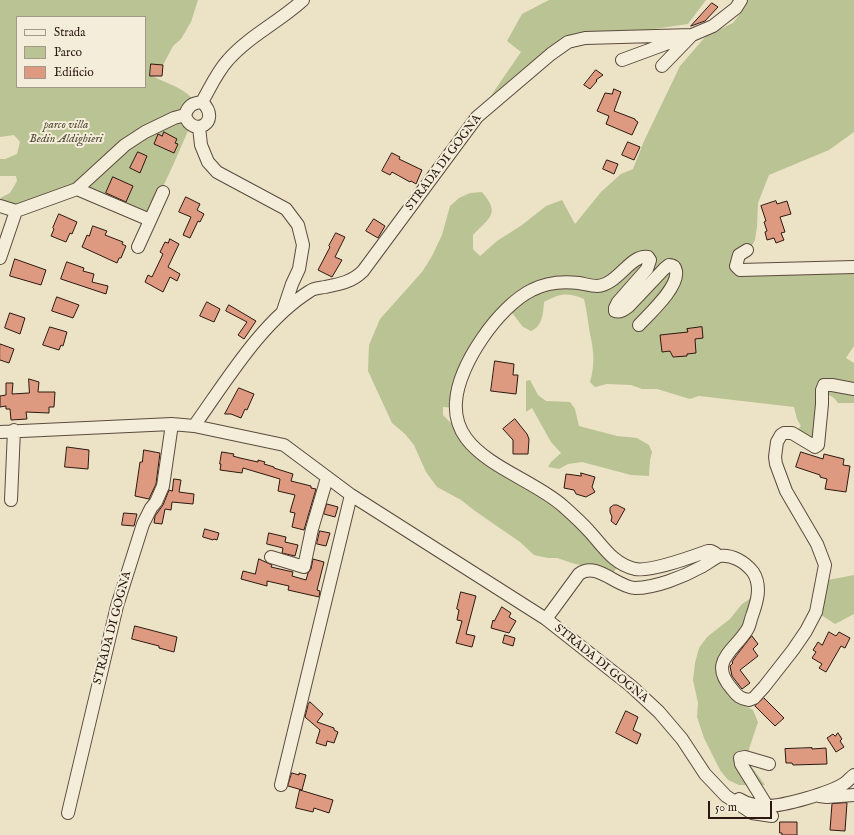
<!DOCTYPE html>
<style>
body{margin:0}
#map{position:relative;width:854px;height:835px;overflow:hidden;background:#ece3c6;font-family:"IM FELL English",serif}
canvas{display:block}
.legend{position:absolute;left:16px;top:16px;width:130px;height:72px;box-sizing:border-box;background:#f3edda;border:1px solid #a39889;margin:0;padding:5px 7px;list-style:none;font-size:12px;color:#2c1810}
.legend li{display:flex;align-items:center;gap:8px;height:20px}
.legend b{width:20px;border:1px solid #a39889}
.scale{position:absolute;left:708px;top:801px;width:64px;height:18px;box-sizing:border-box;border:2px solid #2c1810;border-top:0;padding-left:5px;font-size:12px;line-height:14px;white-space:nowrap;color:#2c1810;-webkit-text-stroke:3px #f3edda;paint-order:stroke}
</style>
<div id="map">
<canvas width="854" height="835"></canvas>
<ul class="legend">
<li><b style="height:5px;background:#f3edda"></b>Strada</li>
<li><b style="height:11px;background:#bac393"></b>Parco</li>
<li><b style="height:11px;background:#de9a80"></b>Edificio</li>
</ul>
<div class="scale">50 m</div>
</div>
<script>
const ctx = document.querySelector('canvas').getContext('2d');
ctx.lineJoin = 'round';
function fillPath(path, color) {
  ctx.fillStyle = color;
  ctx.fill(path, 'evenodd');
}
function strokePath(path, color, width, dash) {
  ctx.strokeStyle = color;
  ctx.lineWidth = width;
  ctx.lineCap = dash ? 'butt' : 'round';
  ctx.setLineDash(dash || []);
  ctx.stroke(path);
}
function write(font, color, halo, rows, align = 'center') {
  ctx.font = font + ' "IM FELL English",serif';
  ctx.lineWidth = 4;
  ctx.setLineDash([]);
  ctx.textBaseline = 'middle';
  ctx.strokeStyle = halo;
  ctx.fillStyle = color;
  for (const [text, x, y, turn = 0] of rows) {
    ctx.save();
    ctx.translate(x, y);
    ctx.rotate((+turn || 0) * Math.PI / 180);
    ctx.textAlign = isNaN(turn) ? turn : align;
    if (halo) ctx.strokeText(text, 0, 0);
    ctx.fillText(text, 0, 0);
    ctx.restore();
  }
}
fillPath(new Path2D(`
 M 0,0 L 198,0 L 191,22 L 181,39 L 173,46 L 163,65 L 150,64 L 150,75 C 163,82 182,87 192,98 L 181,109 L 125,143 L 67,194 L 16,211 L 3,203 L 0,198 L 10,193 L 17,181 L 16,176 L 0,176 L 0,159 L 5,159 L 17,154 L 20,142 L 14,135 L 0,137 ZM 17,17 L 145,17 L 145,87 L 17,87 Z
 M 549,0 L 706,0 L 688,24 L 558,43 L 525,67 L 490,97 L 521,52 L 507,41 L 522,14 Z
 M 732,0 L 854,0 L 854,132 L 829,150 L 769,175 L 758,203 L 757,227 L 755,240 L 739,268 L 854,270 L 854,346 L 846,358 L 854,363 L 854,403 L 838,403 L 834,398 L 822,391 L 819,443 L 797,430 L 801,426 L 797,419 L 794,407 L 699,396 L 690,399 L 657,389 L 642,389 L 631,385 L 607,384 L 595,387 L 590,382 C 595,365 594,351 590,334 C 588,323 587,311 584,299 C 568,292 560,293 544,302 C 543,313 543,326 531,331 L 523,327 L 509,309 L 478,348 L 457,408 L 443,407 L 443,415 L 456,428 L 544,494 L 618,566 L 611,576 L 593,567 L 575,564 L 557,558 L 548,558 L 534,555 L 520,542 L 475,511 L 461,500 L 437,487 L 426,472 L 414,445 L 405,434 L 392,423 L 368,371 L 369,345 L 380,319 L 422,272 L 432,256 L 442,235 L 450,206 L 459,198 L 470,193 L 482,192 C 501,214 489,218 473,235 L 473,249 L 480,256 L 497,241 L 522,225 L 546,206 L 562,200 L 575,224 L 601,192 L 621,174 L 633,169 L 644,141 L 680,66 L 706,36 L 733,23 L 742,11 Z
 M 178,119 L 184,125 L 188,131 L 174,163 L 148,219 L 85,190 L 131,148 Z
 M 530,380 L 538,395 L 546,401 L 570,402 L 575,409 L 579,426 L 617,436 L 637,438 L 649,445 L 652,452 L 650,460 L 649,476 L 631,475 L 582,462 L 568,464 L 559,469 L 548,467 L 551,462 L 561,453 L 551,442 L 532,408 L 526,412 L 526,381 Z
 M 854,575 L 854,614 L 835,624 L 818,613 L 823,581 Z
 M 757,594 L 750,616 L 721,665 L 738,702 L 753,710 L 758,722 L 749,749 L 751,766 L 765,785 L 739,785 L 728,780 L 720,770 L 704,738 L 697,717 L 698,703 L 693,680 L 695,663 L 699,648 L 707,637 L 730,619 L 742,604 Z`), '#bac393');
const building = new Path2D(`
 M 712,3 L 718,7 L 705,21 L 691,26 Z
 M 151,64 L 163,65 L 162,76 L 150,76 Z
 M 596,70 L 603,75 L 596,80 L 597,81 L 590,89 L 584,85 Z
 M 614,89 L 621,92 L 614,111 L 635,119 L 635,120 L 638,122 L 632,135 L 606,124 L 609,116 L 597,111 L 605,93 L 612,94 Z
 M 164,132 L 177,139 L 175,143 L 178,144 L 174,153 L 154,144 L 158,134 L 162,136 Z
 M 628,142 L 640,147 L 634,160 L 622,155 Z
 M 138,152 L 147,156 L 140,173 L 130,168 Z
 M 392,153 L 400,157 L 399,159 L 422,170 L 416,184 L 411,181 L 410,182 L 392,172 L 390,175 L 382,171 Z
 M 607,160 L 618,164 L 614,174 L 603,169 Z
 M 113,177 L 133,186 L 126,202 L 106,193 Z
 M 186,197 L 200,204 L 197,210 L 204,214 L 200,222 L 198,221 L 190,238 L 183,235 L 191,217 L 179,212 Z
 M 776,201 L 777,204 L 787,201 L 791,214 L 780,217 L 785,232 L 781,233 L 784,240 L 776,243 L 774,238 L 767,240 L 765,232 L 767,231 L 764,222 L 766,221 L 761,206 Z
 M 59,214 L 77,222 L 72,234 L 70,233 L 66,242 L 51,236 L 54,229 L 53,228 Z
 M 374,219 L 385,226 L 378,238 L 366,231 Z
 M 93,226 L 107,231 L 105,235 L 123,242 L 122,244 L 126,246 L 121,258 L 119,258 L 117,263 L 82,247 L 87,235 L 89,236 Z
 M 336,233 L 345,237 L 335,257 L 342,260 L 332,277 L 318,270 L 330,247 L 329,246 Z
 M 170,239 L 179,244 L 168,267 L 180,274 L 177,281 L 170,277 L 163,292 L 145,282 L 148,275 L 152,277 L 163,254 L 160,252 L 165,242 L 168,243 Z
 M 15,259 L 46,270 L 41,285 L 10,276 Z
 M 67,262 L 84,268 L 83,271 L 94,274 L 92,282 L 108,286 L 106,294 L 61,279 Z
 M 57,297 L 79,305 L 73,318 L 52,311 Z
 M 207,302 L 220,309 L 214,322 L 200,316 Z
 M 229,305 L 256,321 L 244,339 L 238,335 L 247,322 L 226,311 Z
 M 10,313 L 25,318 L 20,334 L 5,328 Z
 M 50,327 L 67,332 L 63,346 L 61,345 L 59,350 L 43,345 Z
 M 702,327 L 703,338 L 695,339 L 696,353 L 687,354 L 687,356 L 673,357 L 670,351 L 662,352 L 660,335 L 688,332 L 687,329 Z
 M 0,344 L 14,349 L 9,363 L 0,360 Z
 M 495,361 L 514,364 L 513,375 L 518,375 L 516,394 L 491,391 Z
 M 29,379 L 39,382 L 38,392 L 55,392 L 54,407 L 49,407 L 49,413 L 26,412 L 27,419 L 11,420 L 10,409 L 6,409 L 6,406 L 0,407 L 0,396 L 6,395 L 6,383 L 13,383 L 12,394 L 29,393 Z
 M 239,388 L 254,394 L 247,410 L 245,409 L 241,418 L 231,414 L 225,414 Z
 M 515,419 L 527,434 L 529,439 L 528,454 L 513,454 L 513,440 L 503,429 Z
 M 67,447 L 89,450 L 88,469 L 65,467 Z
 M 144,450 L 160,453 L 156,484 L 149,499 L 135,496 L 140,462 L 142,462 Z
 M 222,452 L 234,454 L 233,456 L 240,458 L 258,462 L 258,460 L 265,462 L 264,464 L 274,467 L 274,468 L 293,474 L 291,481 L 311,486 L 311,488 L 316,489 L 304,530 L 292,527 L 295,513 L 290,512 L 295,495 L 278,491 L 280,479 L 243,468 L 242,473 L 220,470 L 221,464 L 220,464 Z
 M 801,452 L 823,459 L 824,454 L 844,459 L 843,465 L 850,466 L 846,492 L 825,489 L 827,479 L 820,477 L 820,475 L 796,467 Z
 M 581,473 L 595,477 L 592,487 L 595,492 L 586,497 L 576,494 L 574,490 L 564,488 L 566,474 L 581,476 Z
 M 174,479 L 181,480 L 179,492 L 194,494 L 193,504 L 172,502 L 171,510 L 165,509 L 162,524 L 154,523 L 155,516 L 163,505 L 169,490 L 172,491 Z
 M 327,504 L 338,507 L 335,517 L 324,514 Z
 M 614,505 L 617,505 L 625,509 L 616,525 L 611,521 L 612,517 L 610,512 L 610,508 Z
 M 124,513 L 137,514 L 134,526 L 122,525 Z
 M 205,529 L 219,533 L 217,540 L 214,539 L 213,540 L 203,537 Z
 M 320,531 L 330,533 L 326,546 L 317,544 Z
 M 269,533 L 286,537 L 285,542 L 298,545 L 295,556 L 282,553 L 283,548 L 267,544 Z
 M 259,559 L 272,565 L 271,567 L 293,572 L 292,576 L 306,580 L 308,573 L 311,569 L 313,559 L 324,562 L 317,590 L 320,591 L 319,597 L 288,590 L 289,586 L 267,581 L 267,586 L 241,579 L 243,571 L 255,574 Z
 M 461,592 L 476,596 L 466,634 L 475,636 L 472,647 L 456,643 L 462,621 L 457,620 L 459,610 L 457,609 Z
 M 502,607 L 511,613 L 509,617 L 516,621 L 509,633 L 491,628 L 493,620 L 494,621 Z
 M 135,626 L 177,637 L 174,652 L 159,648 L 159,646 L 132,639 Z
 M 829,632 L 836,636 L 839,632 L 850,638 L 845,648 L 841,646 L 826,672 L 819,668 L 822,664 L 812,658 L 816,652 L 813,650 L 818,642 L 822,645 Z
 M 505,635 L 515,638 L 513,646 L 503,643 Z
 M 752,636 L 758,644 L 753,649 L 758,656 L 740,670 L 750,683 L 742,689 L 732,676 L 730,666 L 733,663 L 732,662 L 736,656 Z
 M 764,698 L 784,718 L 775,726 L 755,706 Z
 M 310,702 L 323,714 L 317,722 L 334,728 L 334,730 L 338,732 L 334,743 L 327,741 L 326,746 L 316,743 L 320,730 L 305,717 L 308,705 Z
 M 626,711 L 638,717 L 633,730 L 641,734 L 637,744 L 616,733 Z
 M 838,733 L 842,739 L 840,741 L 844,747 L 836,752 L 827,738 L 833,734 L 835,736 Z
 M 812,748 L 812,749 L 826,748 L 827,764 L 793,765 L 792,763 L 786,763 L 785,749 Z
 M 292,773 L 299,775 L 299,773 L 306,775 L 302,790 L 288,786 Z
 M 300,790 L 333,800 L 329,813 L 314,808 L 313,812 L 296,808 Z
 M 847,803 L 845,831 L 830,830 L 832,804 Z
 M 780,822 L 797,822 L 797,835 L 782,835 L 782,833 L 780,833 Z`);
fillPath(building, '#de9a80');
strokePath(building, '#2c1810', 1);
const minor = new Path2D(`
 M 622,60 L 679,39 L 692,35 L 713,26 L 736,8 L 741,0
 M 662,66 L 691,36
 M 202,102 C 210,88 217,72 228,60 C 249,36 279,22 303,0
 M 202,102 C 223,122 192,139 185,115 C 188,106 192,103 202,102 Z
 M 199,127 L 201,145 L 208,162 L 217,172 L 286,209 L 298,225 L 303,245 L 299,269 L 292,284 L 283,311
 M 77,189 L 150,220
 M 0,206 L 16,211 L 77,189 L 125,145 L 145,132 L 174,118 L 185,115
 M 138,247 L 163,192
 M 747,250 L 739,255 L 736,266 L 740,270 L 854,267
 M 0,258 L 16,211
 M 639,325 C 650,313 679,287 676,271 C 675,266 673,265 669,265 L 664,269 L 629,306 C 625,309 620,313 615,311 L 615,308 L 618,302 L 647,269 L 650,260 L 648,257 C 630,254 618,285 597,286 C 591,286 585,284 579,283 C 563,281 547,282 532,290 C 499,306 458,365 456,402 C 455,415 458,427 466,438 C 487,467 536,482 563,506 C 572,514 581,522 589,531 C 603,546 613,564 635,569 C 652,572 691,557 708,551 L 711,551 L 715,553 L 716,557
 M 194,426 C 227,380 262,321 310,291 C 314,288 320,288 325,287 C 340,284 352,282 363,271 L 477,117 L 551,54 L 568,42 L 585,38 L 692,35
 M 0,432 L 172,424 L 194,426 L 284,445 L 351,495 L 546,619 L 631,686 L 659,712 L 682,739 L 705,774 L 726,796 L 752,813 L 772,816
 M 11,500 L 14,430
 M 271,557 L 304,567 L 312,529 L 327,478
 M 546,619 L 579,574 C 597,561 616,587 635,588 C 655,588 683,577 701,567 C 705,565 716,557 719,556 C 732,554 745,562 753,572 C 762,586 757,602 752,616 C 750,621 750,626 747,630 C 733,652 708,662 732,689 C 737,696 741,699 749,700 L 754,698 L 764,687 L 793,650 L 806,631 L 816,612 L 825,565 L 817,544 L 786,491 L 776,464 L 775,457 L 777,442 L 781,435 L 784,433 L 792,433 L 812,445 L 815,447 L 818,445 L 822,404 L 822,390 L 824,385 L 832,385 L 854,389
 M 281,785 L 351,495
 M 819,796 L 827,797 L 854,795
 M 739,799 C 747,804 758,806 767,806 C 784,806 830,793 845,783 C 848,781 851,777 854,775
 M 767,806 L 741,764 L 740,758 L 745,757 L 769,764
 M 68,813 L 117,606 L 143,524 L 151,508 L 156,502 L 163,486 L 172,424`);
strokePath(minor, '#5c4b3e', 14);
strokePath(minor, '#f3edda', 12);
write('italic 12px', '#574b37', '#f3edda', [
 ["parco villa",66,126],
 ["Bedin Aldighieri",66,140]
]);
write('12px', '#2c1810', '#f3edda', [
 ["STRADA DI GOGNA",444,163,-53],
 ["STRADA DI GOGNA",113,628,-75],
 ["STRADA DI GOGNA",601,664,39]
]);
</script>
